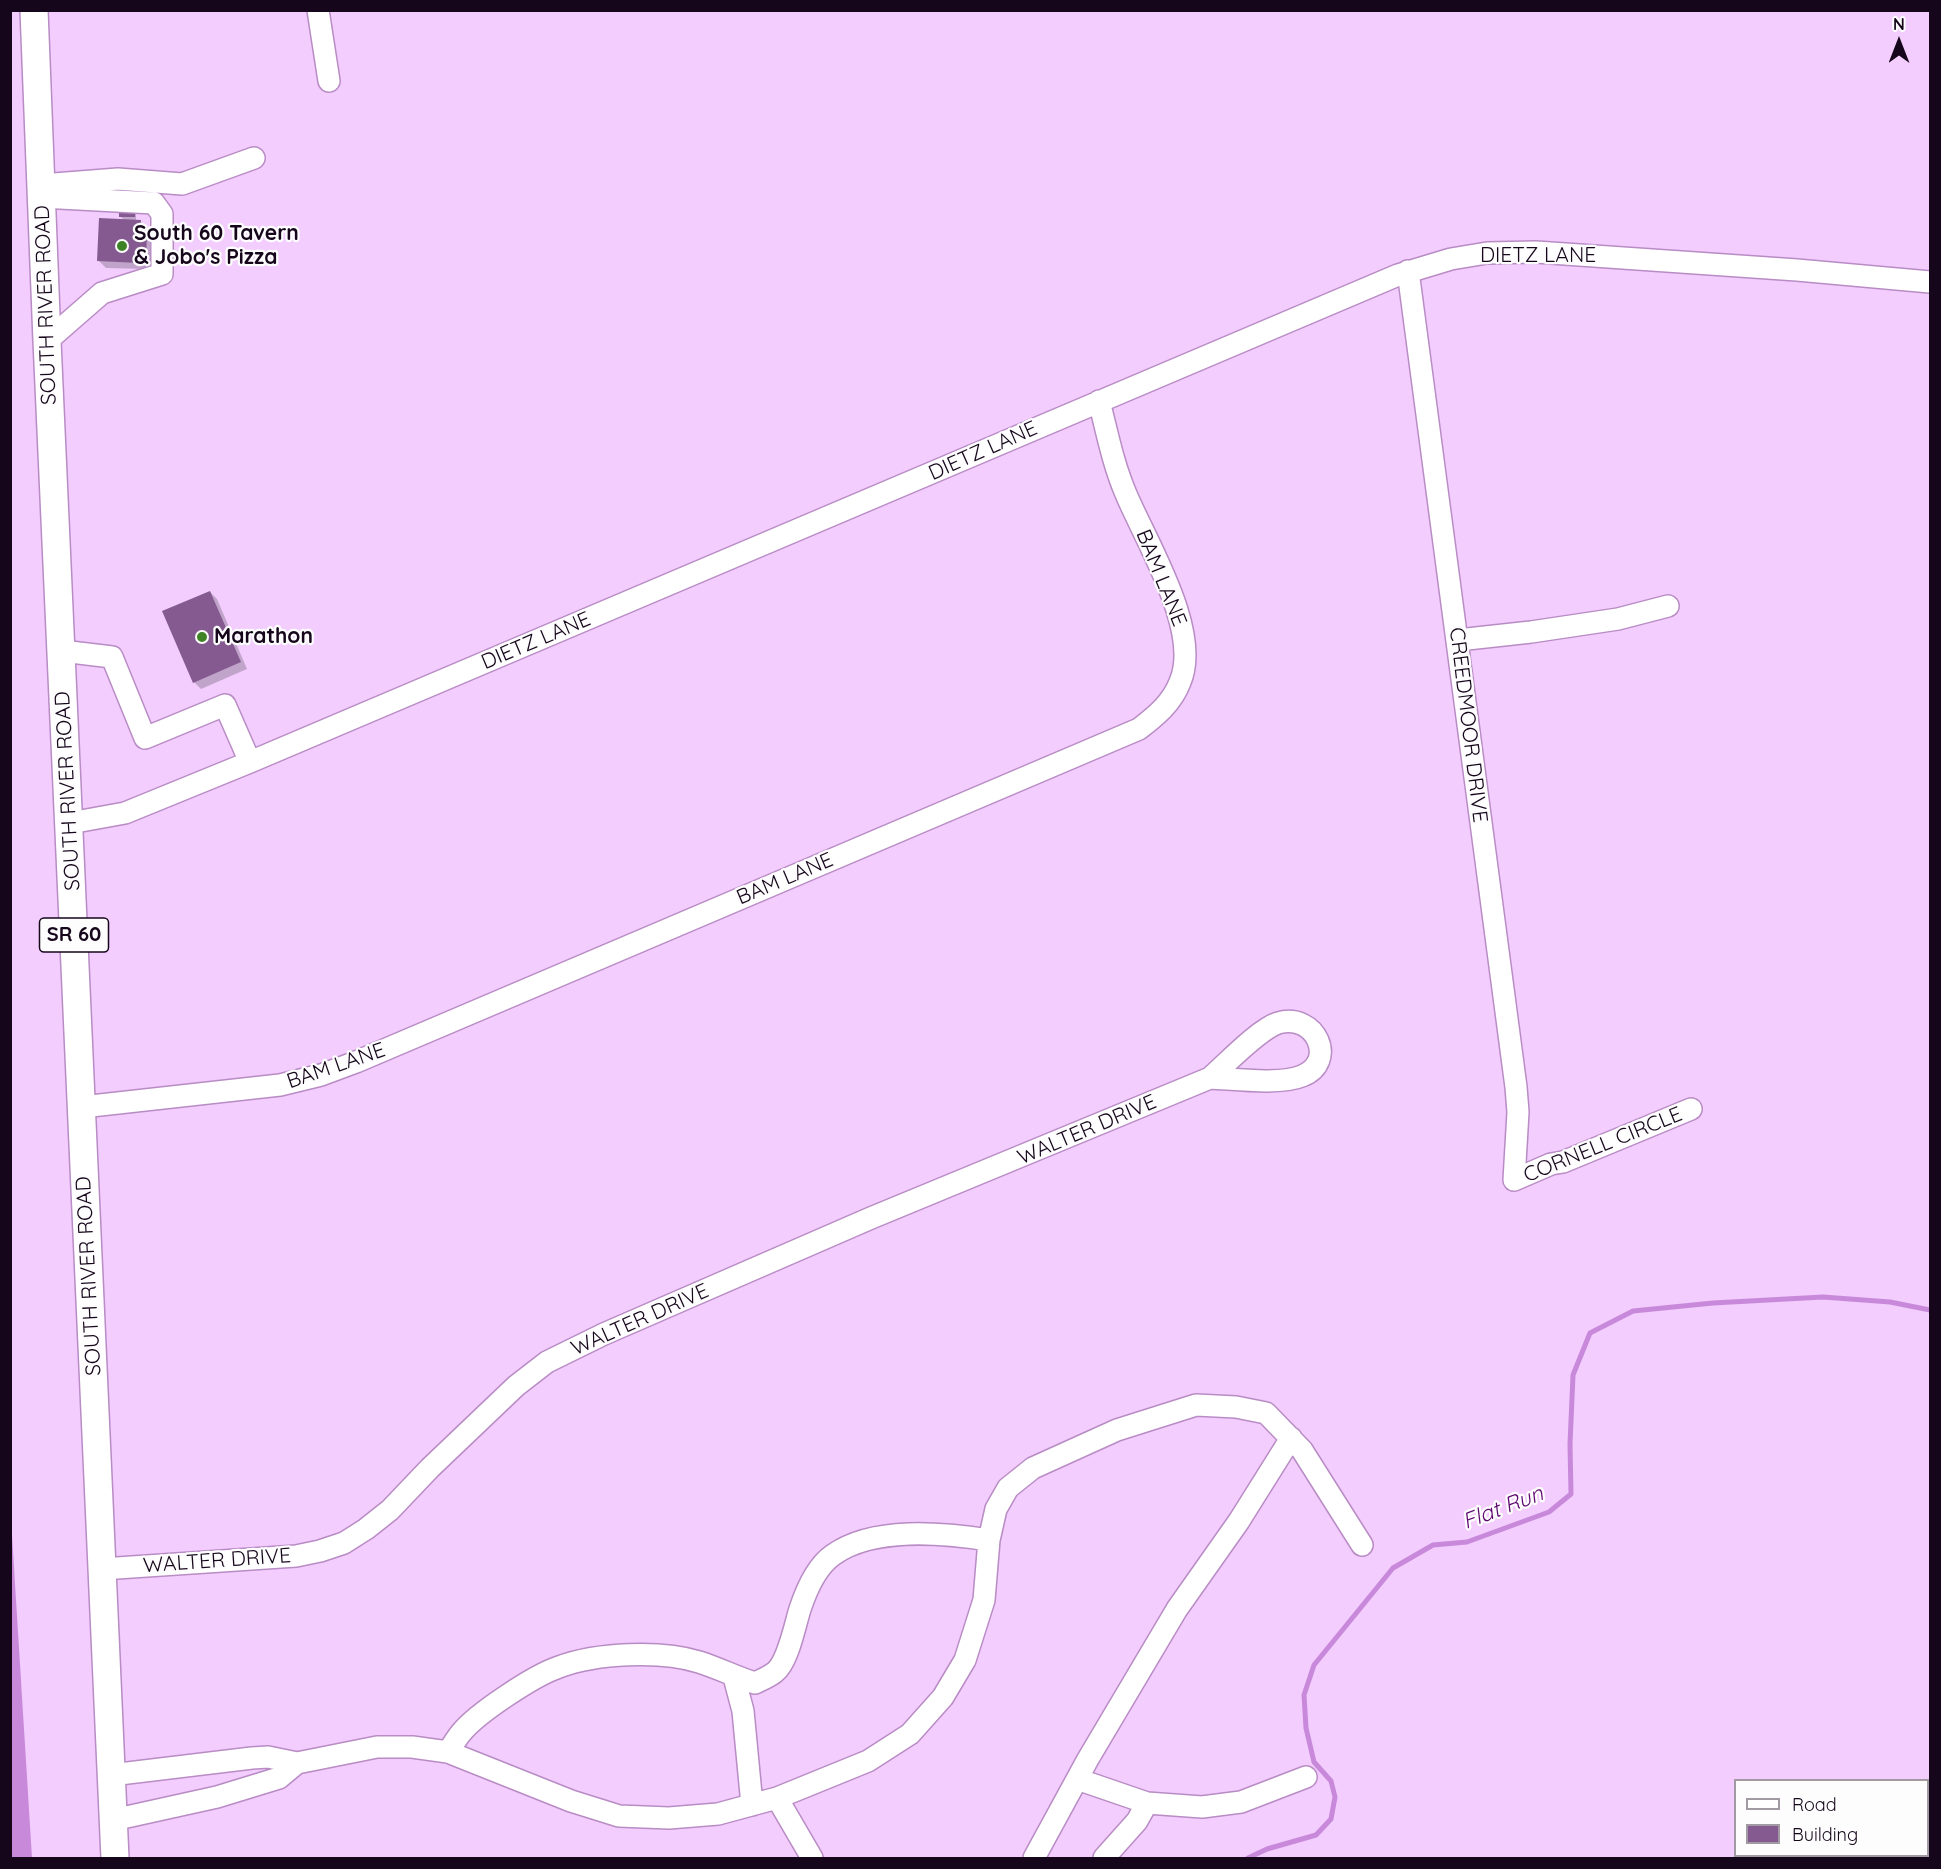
<!DOCTYPE html>
<style>
body{margin:0}
#map{position:relative;width:1941px;height:1869px;overflow:hidden;background:#f2cdfd;font-family:Quicksand,sans-serif}
canvas{display:block}
.frame{position:absolute;inset:0;border:12px solid #16061b;pointer-events:none}
.legend{position:absolute;left:1734px;top:1779px;width:195px;height:78px;box-sizing:border-box;background:#fdfdfd;border:2px solid #a19aa3;margin:0;padding:8px 10px;list-style:none;font-size:18px;color:#16061b}
.legend li{display:flex;align-items:center;gap:12px;height:30px}
.legend b{width:30px;border:2px solid #a19aa3}
.north{position:absolute;left:1869px;top:12px;width:60px;height:60px;-webkit-text-stroke:4px #fdfdfd;paint-order:stroke;rotate:0deg;font-size:16px;font-weight:700;line-height:24px;text-align:center;color:#16061b}
.north::after{content:'';display:block;margin:auto;width:21px;height:27px;background:#16061b;clip-path:polygon(50% 0,100% 100%,50% 72%,0 100%)}
</style>
<div id="map">
<canvas width="1941" height="1869"></canvas>
<div class="frame"></div>
<ul class="legend">
<li><b style="height:8px;background:#fff"></b>Road</li>
<li><b style="height:16px;background:#845a90"></b>Building</li>
</ul>
<div class="north">N</div>
</div>
<script>
const ctx = document.querySelector('canvas').getContext('2d');
ctx.lineJoin = 'round';
function fillPath(path, color) {
  ctx.fillStyle = color;
  ctx.fill(path, 'evenodd');
}
function strokePath(path, color, width, dash) {
  ctx.strokeStyle = color;
  ctx.lineWidth = width;
  ctx.lineCap = dash ? 'butt' : 'round';
  ctx.setLineDash(dash || []);
  ctx.stroke(path);
}
function write(font, color, halo, rows, align = 'center') {
  ctx.font = font + ' Quicksand,sans-serif';
  ctx.lineWidth = 4.5;
  ctx.setLineDash([]);
  ctx.textBaseline = 'middle';
  ctx.strokeStyle = halo;
  ctx.fillStyle = color;
  for (const [text, x, y, turn = 0] of rows) {
    ctx.save();
    ctx.translate(x, y);
    ctx.rotate((+turn || 0) * Math.PI / 180);
    ctx.textAlign = isNaN(turn) ? turn : align;
    if (halo) ctx.strokeText(text, 0, 0);
    ctx.fillText(text, 0, 0);
    ctx.restore();
  }
}
fillPath(new Path2D(`
 M 11,1519 L 32,1858 L 11,1858 Z`), '#c989db');
fillPath(new Path2D(`
 M 136,211 L 136,221 L 140,222 L 147,228 L 147,237 L 153,243 L 152,264 L 146,264 L 146,269 L 106,268 L 99,261 L 125,221 L 120,216 Z
 M 210,592 L 217,599 L 247,669 L 201,689 L 194,682 Z`), '#0003');
strokePath(new Path2D(`
 M 1248,1858 L 1267,1849 L 1316,1835 L 1331,1819 L 1335,1797 L 1331,1781 L 1314,1762 L 1306,1728 L 1304,1695 L 1314,1665 L 1393,1568 L 1433,1545 L 1467,1542 L 1549,1512 L 1571,1494 L 1570,1444 L 1573,1375 L 1590,1333 L 1633,1311 L 1713,1303 L 1823,1297 L 1890,1302 L 1930,1310`), '#c989db', 5);
fillPath(new Path2D(`
 M 119,208 L 135,208 L 135,217 L 119,217 Z
 M 99,218 L 141,220 L 140,234 L 147,235 L 146,258 L 140,258 L 139,263 L 97,261 Z
 M 210,591 L 241,662 L 193,683 L 162,611 Z`), '#845a90');
const minor = new Path2D(`
 M 318,10 L 329,81
 M 41,185 L 118,179 L 182,184 L 254,158
 M 41,197 L 154,203 L 162,214 L 162,274 L 102,293 L 47,341
 M 1408,271 L 1516,1087 L 1518,1112 L 1514,1180 L 1551,1164 L 1563,1162 L 1691,1109
 M 1458,640 L 1531,632 L 1618,619 L 1668,606
 M 62,651 L 112,657 L 145,738 L 225,705 L 250,762
 M 70,823 L 125,813 L 250,762 L 1398,275 L 1451,259 L 1487,253 L 1536,252 L 1797,270 L 1930,282
 M 82,1107 L 280,1085 L 321,1075 L 356,1062 L 1139,729 C 1156,716 1172,703 1180,682 C 1202,631 1146,542 1126,494 C 1113,464 1107,432 1099,401
 M 102,1569 L 296,1556 L 320,1551 L 344,1543 L 366,1529 L 390,1510 L 430,1468 L 516,1386 L 547,1362 L 604,1334 L 871,1218 L 1210,1078 C 1234,1079 1280,1085 1302,1076 C 1338,1062 1316,1012 1278,1023 C 1259,1029 1226,1064 1210,1078
 M 734,1677 L 743,1711 L 752,1805
 M 448,1752 C 452,1746 456,1739 461,1733 C 477,1713 535,1675 559,1667 C 596,1653 661,1650 699,1662 C 718,1668 736,1677 755,1683 C 761,1680 769,1677 775,1672 C 788,1662 795,1625 800,1609 C 806,1591 817,1566 833,1555 C 873,1526 943,1533 989,1540
 M 111,1775 L 252,1758 L 268,1757 L 297,1763 L 377,1747 L 412,1747 L 448,1752 L 571,1801 L 619,1816 L 669,1818 L 718,1814 L 777,1798 L 868,1761 L 910,1734 L 943,1697 L 965,1660 L 984,1600 L 989,1540 L 996,1509 L 1008,1488 L 1033,1468 L 1117,1430 L 1196,1405 L 1236,1407 L 1266,1413 L 1302,1450 L 1362,1545
 M 1077,1779 L 1147,1803 L 1202,1807 L 1241,1802 L 1306,1777
 M 777,1798 L 812,1858
 M 113,1820 L 217,1797 L 279,1778 L 297,1763
 M 1034,1858 L 1088,1759 L 1177,1609 L 1239,1521 L 1291,1438
 M 1104,1858 L 1137,1821 L 1147,1803`);
const major = new Path2D(`
 M 34,10 L 47,341 L 115,1858`);
strokePath(minor, '#b98cc5', 24);
strokePath(major, '#b98cc5', 30);
strokePath(minor, '#fff', 21);
strokePath(major, '#fff', 27);
for (const [x, y, r, color] of [
 [122,246,6,"#3f8327"],
 [202,637,6,"#3f8327"]
]) {
  const dot = new Path2D();
  dot.arc(x, y, r, 0, 2 * Math.PI);
  ctx.fillStyle = color;
  ctx.fill(dot);
  strokePath(dot, '#fdfdfd', 2);
}
for (const [x, y, w] of [
 [74,935,69]
]) {
  const box = new Path2D();
  box.roundRect(x - w / 2, y - 17, w, 34, 4.5);
  ctx.fillStyle = '#fdfdfd';
  ctx.fill(box);
  strokePath(box, '#16061b', 1.5);
}
write('bold 20px', '#16061b', null, [
 ["SR 60",74,935]
]);
write('bold 21px', '#16061b', '#fdfdfd', [
 ["South 60 Tavern",134,234],
 ["& Jobo's Pizza",134,258],
 ["Marathon",214,637]
], 'left');
write('21px', '#16061b', '#fdfdfd', [
 ["DIETZ LANE",1538,256],
 ["SOUTH RIVER ROAD",46,305,-92],
 ["DIETZ LANE",983,451,-24],
 ["BAM LANE",1161,578,68],
 ["DIETZ LANE",536,641,-23],
 ["CREEDMOOR DRIVE",1468,725,83],
 ["SOUTH RIVER ROAD",68,791,-93],
 ["BAM LANE",785,879,-23],
 ["BAM LANE",336,1066,-19],
 ["WALTER DRIVE",1087,1130,-23],
 ["CORNELL CIRCLE",1603,1145,-22],
 ["SOUTH RIVER ROAD",89,1276,-93],
 ["WALTER DRIVE",640,1320,-24],
 ["WALTER DRIVE",217,1561,-4]
]);
write('italic 22px', '#5d0670', '#fdfdfd', [
 ["Flat Run",1503,1508,-21]
]);
</script>
